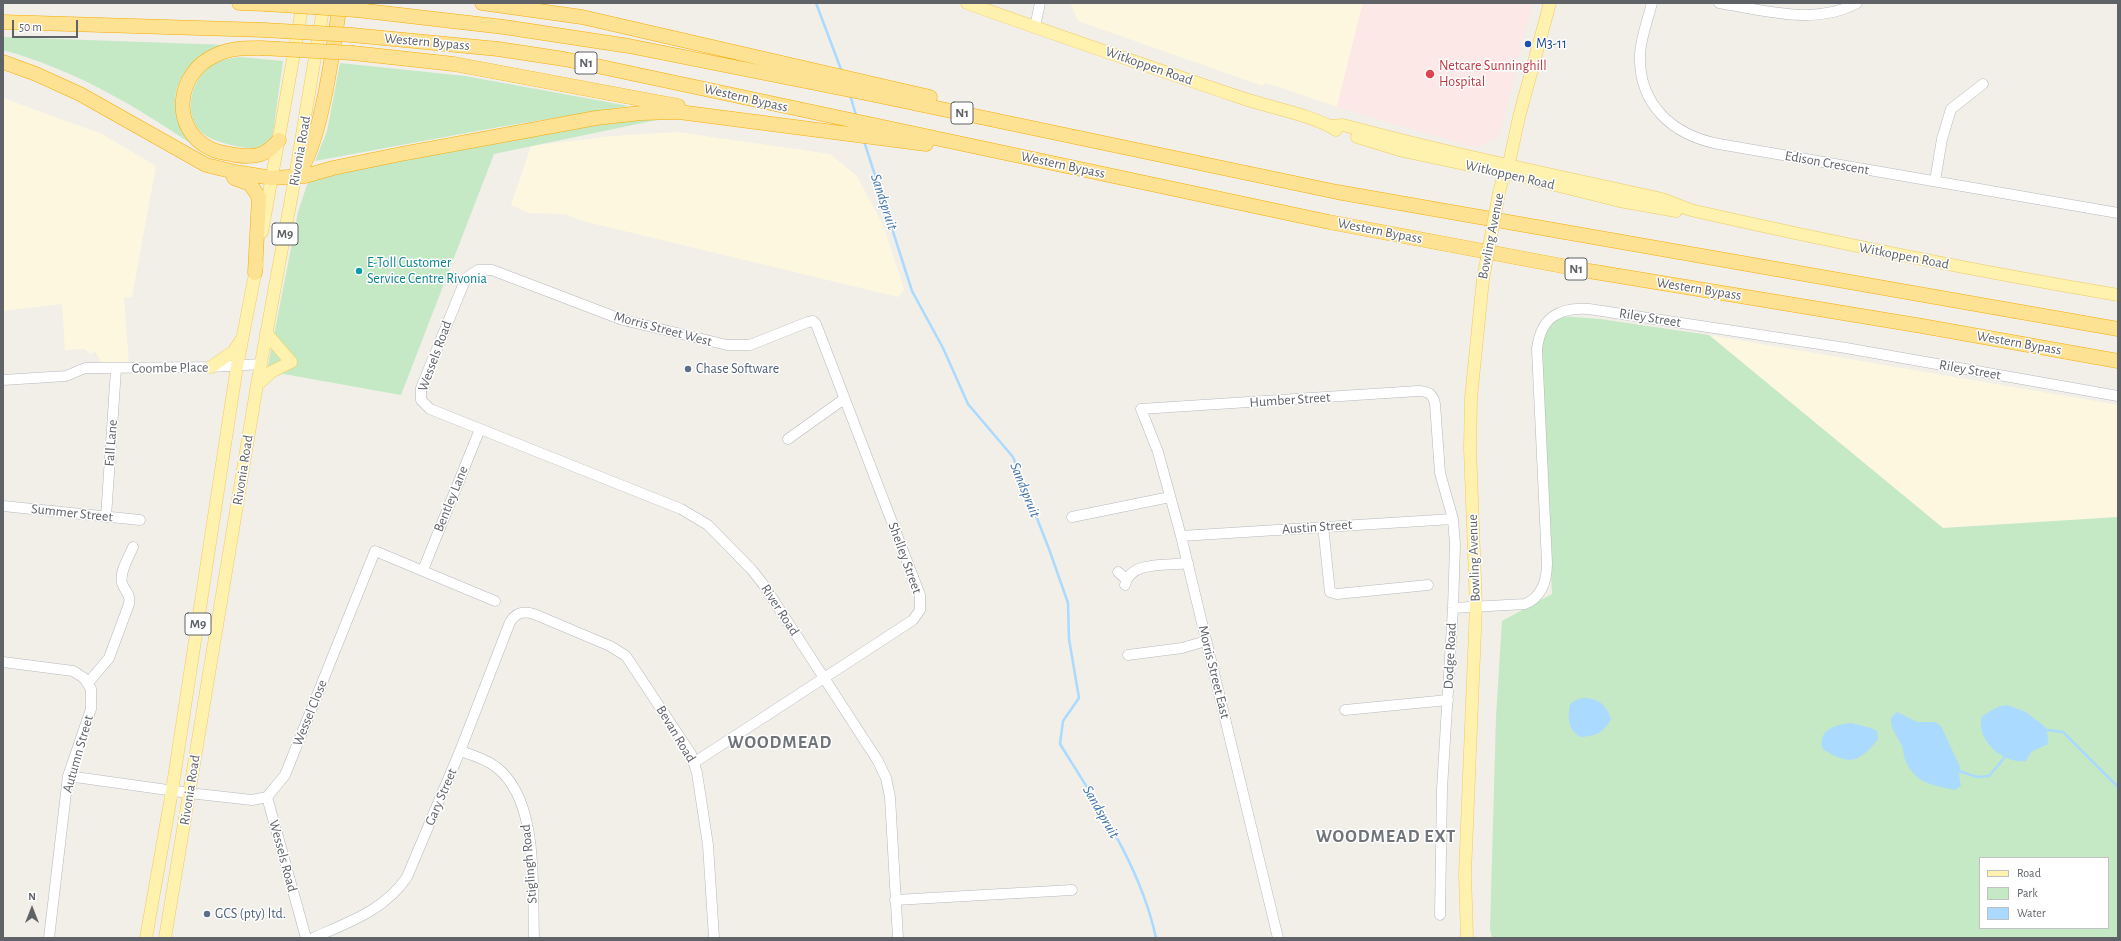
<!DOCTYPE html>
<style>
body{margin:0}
#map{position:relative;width:2121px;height:941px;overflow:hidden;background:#f1efe8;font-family:"Alegreya Sans",sans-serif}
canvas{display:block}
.frame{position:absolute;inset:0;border:4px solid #5f6368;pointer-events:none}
.legend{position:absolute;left:1979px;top:857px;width:130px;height:72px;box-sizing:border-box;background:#fff;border:1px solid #bfc1c3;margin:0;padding:5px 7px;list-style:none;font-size:12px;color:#5f6368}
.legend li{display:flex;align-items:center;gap:8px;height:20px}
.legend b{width:20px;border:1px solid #bfc1c3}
.north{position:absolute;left:12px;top:889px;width:40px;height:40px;-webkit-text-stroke:3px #fff;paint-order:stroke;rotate:0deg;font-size:11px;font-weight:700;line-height:16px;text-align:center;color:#5f6368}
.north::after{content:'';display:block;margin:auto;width:14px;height:18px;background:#5f6368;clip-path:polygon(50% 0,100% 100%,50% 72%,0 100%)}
.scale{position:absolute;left:12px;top:20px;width:66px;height:18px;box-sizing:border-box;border:2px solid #5f6368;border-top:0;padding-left:5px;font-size:12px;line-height:14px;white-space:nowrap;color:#5f6368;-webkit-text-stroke:3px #fff;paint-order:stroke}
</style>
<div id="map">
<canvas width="2121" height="941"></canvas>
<div class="frame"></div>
<ul class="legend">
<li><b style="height:5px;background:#fff2af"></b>Road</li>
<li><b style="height:11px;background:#c5e8c5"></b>Park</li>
<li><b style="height:11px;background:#aadaff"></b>Water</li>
</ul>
<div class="north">N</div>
<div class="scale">50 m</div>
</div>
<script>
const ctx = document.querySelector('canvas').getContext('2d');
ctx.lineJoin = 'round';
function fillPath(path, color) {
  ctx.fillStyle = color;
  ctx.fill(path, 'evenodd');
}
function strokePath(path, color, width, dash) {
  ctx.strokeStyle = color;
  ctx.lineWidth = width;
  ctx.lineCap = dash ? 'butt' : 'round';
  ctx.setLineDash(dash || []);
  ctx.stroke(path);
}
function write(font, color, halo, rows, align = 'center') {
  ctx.font = font + ' "Alegreya Sans",sans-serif';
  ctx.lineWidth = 3;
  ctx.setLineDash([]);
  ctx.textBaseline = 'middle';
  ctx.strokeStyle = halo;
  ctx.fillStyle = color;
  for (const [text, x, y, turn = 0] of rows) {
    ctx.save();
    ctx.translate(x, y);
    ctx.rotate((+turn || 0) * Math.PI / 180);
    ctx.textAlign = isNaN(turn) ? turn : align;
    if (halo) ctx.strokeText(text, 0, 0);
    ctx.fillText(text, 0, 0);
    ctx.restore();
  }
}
fillPath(new Path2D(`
 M 1070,3 L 1363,3 L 1337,107 L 1282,88 L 1264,83 L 1263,86 L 1078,21 Z
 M 3,98 L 102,134 L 156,166 L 132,297 L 124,298 L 129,364 L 102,364 L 95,351 L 91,354 L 84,349 L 65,350 L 62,304 L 3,311 Z
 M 677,132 L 830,154 L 857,176 L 883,225 L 904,289 L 898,297 L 583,221 L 565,214 L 529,213 L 511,205 L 531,146 L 613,136 Z
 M 1709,335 L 2118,405 L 2118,517 L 1943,528 Z`), '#fef7e0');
fillPath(new Path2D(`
 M 1363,3 L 1532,3 L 1500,134 L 1497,138 L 1476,148 L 1337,107 Z`), '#fce8e6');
fillPath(new Path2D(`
 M 3,37 L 227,45 C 194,55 166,81 178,118 C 181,128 188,137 193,145 C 134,105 73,69 3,50 Z
 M 240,57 L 283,61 L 272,140 C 263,149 253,149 241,147 C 230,145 218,142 208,137 C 179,120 190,76 216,63 C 224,59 232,58 240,57 Z
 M 340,63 L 465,76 L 629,106 L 499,127 L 315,161 L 327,131 Z
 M 666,118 L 494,154 L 401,395 L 267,371 L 298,212 L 307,185 L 313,178 L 324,174 L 597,123 Z
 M 1560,316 L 1600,319 L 1709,335 L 1943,528 L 2118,517 L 2118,938 L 1492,938 L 1490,929 L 1496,717 L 1502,621 L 1552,594 L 1540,336 ZM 1980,858 L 2108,858 L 2108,928 L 1980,928 Z`), '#c5e8c5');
fillPath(new Path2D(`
 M 1582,698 C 1598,698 1606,704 1611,719 C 1604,733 1595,736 1580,737 C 1567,728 1568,718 1570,704 L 1576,700 Z
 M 2006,705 L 2024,711 L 2043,725 L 2047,730 L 2048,744 L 2031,752 L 2026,761 C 2003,764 1975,740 1982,716 L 1998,707 Z
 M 1897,712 L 1917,722 L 1935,722 L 1941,726 L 1960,767 L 1959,775 L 1961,786 L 1955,790 C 1933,785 1915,784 1905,759 C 1903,754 1904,749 1901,744 C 1897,735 1890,729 1891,718 Z
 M 1851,723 L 1871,728 L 1877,731 L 1878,739 C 1859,763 1849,766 1823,749 C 1817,729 1836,725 1851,723 Z`), '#aadaff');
strokePath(new Path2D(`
 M 816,3 L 842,72
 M 850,95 L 856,115
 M 864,141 L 912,291 L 943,348 L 968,404 L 1013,457 L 1049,549 L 1068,603 L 1069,639 L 1079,698 L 1063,721 L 1060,744 C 1098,805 1141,867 1156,938
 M 2047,730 L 2063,732 L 2118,787
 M 1959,771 L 1977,777 L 1989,776 L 2005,757`), '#aadaff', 2.5);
const minor = new Path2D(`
 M 1652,3 C 1648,19 1641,37 1640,54 C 1638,104 1672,135 1719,144 L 2118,213
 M 1719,3 C 1764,10 1815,26 1857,3
 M 1035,27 L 1040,3
 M 1935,181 L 1942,139 L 1951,109 L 1983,84
 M 3,380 L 66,376 L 85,368 L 211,367 L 261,364
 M 788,439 L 844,399
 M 3,506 L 140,520
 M 106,517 L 116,369
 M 1072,517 L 1170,497
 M 1323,526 L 1330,592 L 1337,594 L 1428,585
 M 1181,536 L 1453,519
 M 423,570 L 480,429
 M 1118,572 L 1126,579
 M 1125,585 C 1130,560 1168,566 1188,563
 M 1453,608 L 1525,604 C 1542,597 1547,581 1547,563 L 1537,349 C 1541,317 1559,307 1589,309 L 1846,348 L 2118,396
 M 1128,655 L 1182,648 L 1206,641
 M 3,662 L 73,671 L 84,678 L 91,689 L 91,709 L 68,776 L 49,938
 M 88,683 L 109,658 L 129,604 C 131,594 125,592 122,583 C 119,572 129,557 133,547
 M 1345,710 L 1448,700
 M 460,751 C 472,755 486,759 496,767 C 540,800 532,889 534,938
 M 695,762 L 913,620 L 920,610 L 920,595 L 816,324 L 813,321 L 808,322 L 750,345 L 727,345 L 623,320 L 492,270 L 478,270 L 466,278 L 421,388 L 421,400 L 430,409 L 681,509 L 708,525 L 752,570 L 763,584 L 878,761 L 886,778 L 890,797 L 898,938
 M 68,776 L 189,793 L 252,800 L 267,797 L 285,775 L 375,551 L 495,601
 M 267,797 L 306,938
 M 895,900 L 1072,890
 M 313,938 C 349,922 385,910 407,877 L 460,751 L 510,622 C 516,612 524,611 534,614 L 610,646 L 626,656 L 691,754 L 697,773 L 708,845 L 714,938
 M 1278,938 L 1181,536 L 1158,452 L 1141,409 L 1418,391 C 1428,391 1433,394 1435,404 L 1440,473 L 1453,519 L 1455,545 L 1453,608 L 1442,789 L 1440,915`);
const major = new Path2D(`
 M 967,3 C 1059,36 1150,67 1242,98 C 1268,107 1316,116 1336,130
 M 1331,126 L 1343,125 C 1447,153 1552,175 1658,198 C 1671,201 1682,208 1695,211 C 1836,243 1976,271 2118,295
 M 1357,137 L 1403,151 L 1469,165
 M 1515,175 L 1620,201 L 1676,211
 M 1499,193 L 1502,181 L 1507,173 L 1519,117 L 1550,3
 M 262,232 L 303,3
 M 211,367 L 234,351 L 241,340
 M 257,385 L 271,372 L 291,362 L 266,333
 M 146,938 L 172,791 L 237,366 L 257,264
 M 165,938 L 257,385 L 295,177 L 324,3
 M 1467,938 L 1465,873 L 1476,606 L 1470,448 L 1471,398 L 1483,279`);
const highway = new Path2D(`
 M 239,3 L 266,4
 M 482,3 L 582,17 L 930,97
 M 357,10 L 504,27 L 629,46 L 875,95 L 1337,192 L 2118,329
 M 3,22 L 264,30
 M 352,35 L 498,49 L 564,59 L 1329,222 L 1589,271 L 1922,326 L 2118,361
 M 261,48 C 245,48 230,48 216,55 C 176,72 169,129 211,149 C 219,153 228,153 235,155 C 255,158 266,156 279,140
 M 353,53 L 454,64 L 678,106
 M 3,62 L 36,74 L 80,94 L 206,165 L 235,172 L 272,178 L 305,176 L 333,168 L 401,154 L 596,118 L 641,113 L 679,112 L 926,144
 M 295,177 C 321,151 334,42 340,3
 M 234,178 L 250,184 L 259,197 L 255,273`);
strokePath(minor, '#b5b8bc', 11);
strokePath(major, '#f2c960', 13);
strokePath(highway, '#f9ab00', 15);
strokePath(minor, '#fff', 10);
strokePath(major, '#fff2af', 12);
strokePath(highway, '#fde293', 14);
const majorBridge = new Path2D(`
 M 1483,279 L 1499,193`);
const highwayBridge = new Path2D(`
 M 266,4 L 357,10
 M 264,30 L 352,35
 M 261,48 L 353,53`);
strokePath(majorBridge, '#f2c960', 13, []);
strokePath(highwayBridge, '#f9ab00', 15, []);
strokePath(majorBridge, '#fff2af', 12);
strokePath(highwayBridge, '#fde293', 14);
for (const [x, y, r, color] of [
 [1528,44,4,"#1a4fb4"],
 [1430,74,5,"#e0444e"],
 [359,271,4,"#0f9aa8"],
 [688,369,4,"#5c6f8a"],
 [207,914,4,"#5c6f8a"]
]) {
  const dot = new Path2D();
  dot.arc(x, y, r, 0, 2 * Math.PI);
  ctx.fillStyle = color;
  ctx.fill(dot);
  strokePath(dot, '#fff', 1.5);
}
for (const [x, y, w] of [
 [586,63,22],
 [962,113,22],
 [285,234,26],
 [1576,269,22],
 [198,624,26]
]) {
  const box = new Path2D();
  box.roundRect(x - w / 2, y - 11, w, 22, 3);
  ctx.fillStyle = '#fff';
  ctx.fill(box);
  strokePath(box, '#5f6368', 1);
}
write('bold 13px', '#5f6368', null, [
 ["N1",586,63],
 ["N1",962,113],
 ["M9",285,234],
 ["N1",1576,269],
 ["M9",198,624]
]);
write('14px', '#5f6368', '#fff', [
 ["Western Bypass",427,42,5],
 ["Witkoppen Road",1149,66,19],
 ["Western Bypass",746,98,13],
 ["Rivonia Road",300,151,-80],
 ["Edison Crescent",1827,163,10],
 ["Western Bypass",1063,165,12],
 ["Witkoppen Road",1510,175,13],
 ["Western Bypass",1380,231,11],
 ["Bowling Avenue",1491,236,-79],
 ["Witkoppen Road",1904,256,11],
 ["Western Bypass",1699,289,9],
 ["Riley Street",1650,318,9],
 ["Morris Street West",663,329,15],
 ["Western Bypass",2019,343,10],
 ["Wessels Road",435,356,-70],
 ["Coombe Place",170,368,-1],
 ["Riley Street",1970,370,10],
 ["Humber Street",1290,400,-4],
 ["Fall Lane",111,443,-86],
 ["Rivonia Road",243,470,-81],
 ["Bentley Lane",451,499,-68],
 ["Summer Street",72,513,6],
 ["Austin Street",1317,527,-4],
 ["Shelley Street",905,558,70],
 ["Bowling Avenue",1474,558,-92],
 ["River Road",780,610,57],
 ["Dodge Road",1450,656,-87],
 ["Morris Street East",1214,672,76],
 ["Wessel Close",310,713,-68],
 ["Bevan Road",676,734,59],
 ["Autumn Street",78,754,-74],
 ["Rivonia Road",190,790,-81],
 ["Gary Street",441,797,-67],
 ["Wessels Road",283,856,75],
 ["Stiglingh Road",529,864,-95]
]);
write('14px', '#164399', '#fff', [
 ["M3-11",1536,44]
], 'left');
write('14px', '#be3a42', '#fff', [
 ["Netcare Sunninghill",1439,66],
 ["Hospital",1439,82]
], 'left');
write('14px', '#0d838f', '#fff', [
 ["E-Toll Customer",367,263],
 ["Service Centre Rivonia",367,279]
], 'left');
write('14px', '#4e5e75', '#fff', [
 ["Chase Software",696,369],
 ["GCS (pty) ltd.",215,914]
], 'left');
write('italic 15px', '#4174aa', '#fff', [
 ["Sandspruit",884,202,72],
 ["Sandspruit",1025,490,68],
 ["Sandspruit",1101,812,60]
]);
ctx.letterSpacing = '1px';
write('bold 18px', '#70757a', '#fff', [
 ["WOODMEAD",780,743],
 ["WOODMEAD EXT",1386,837]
]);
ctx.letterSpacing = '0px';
</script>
